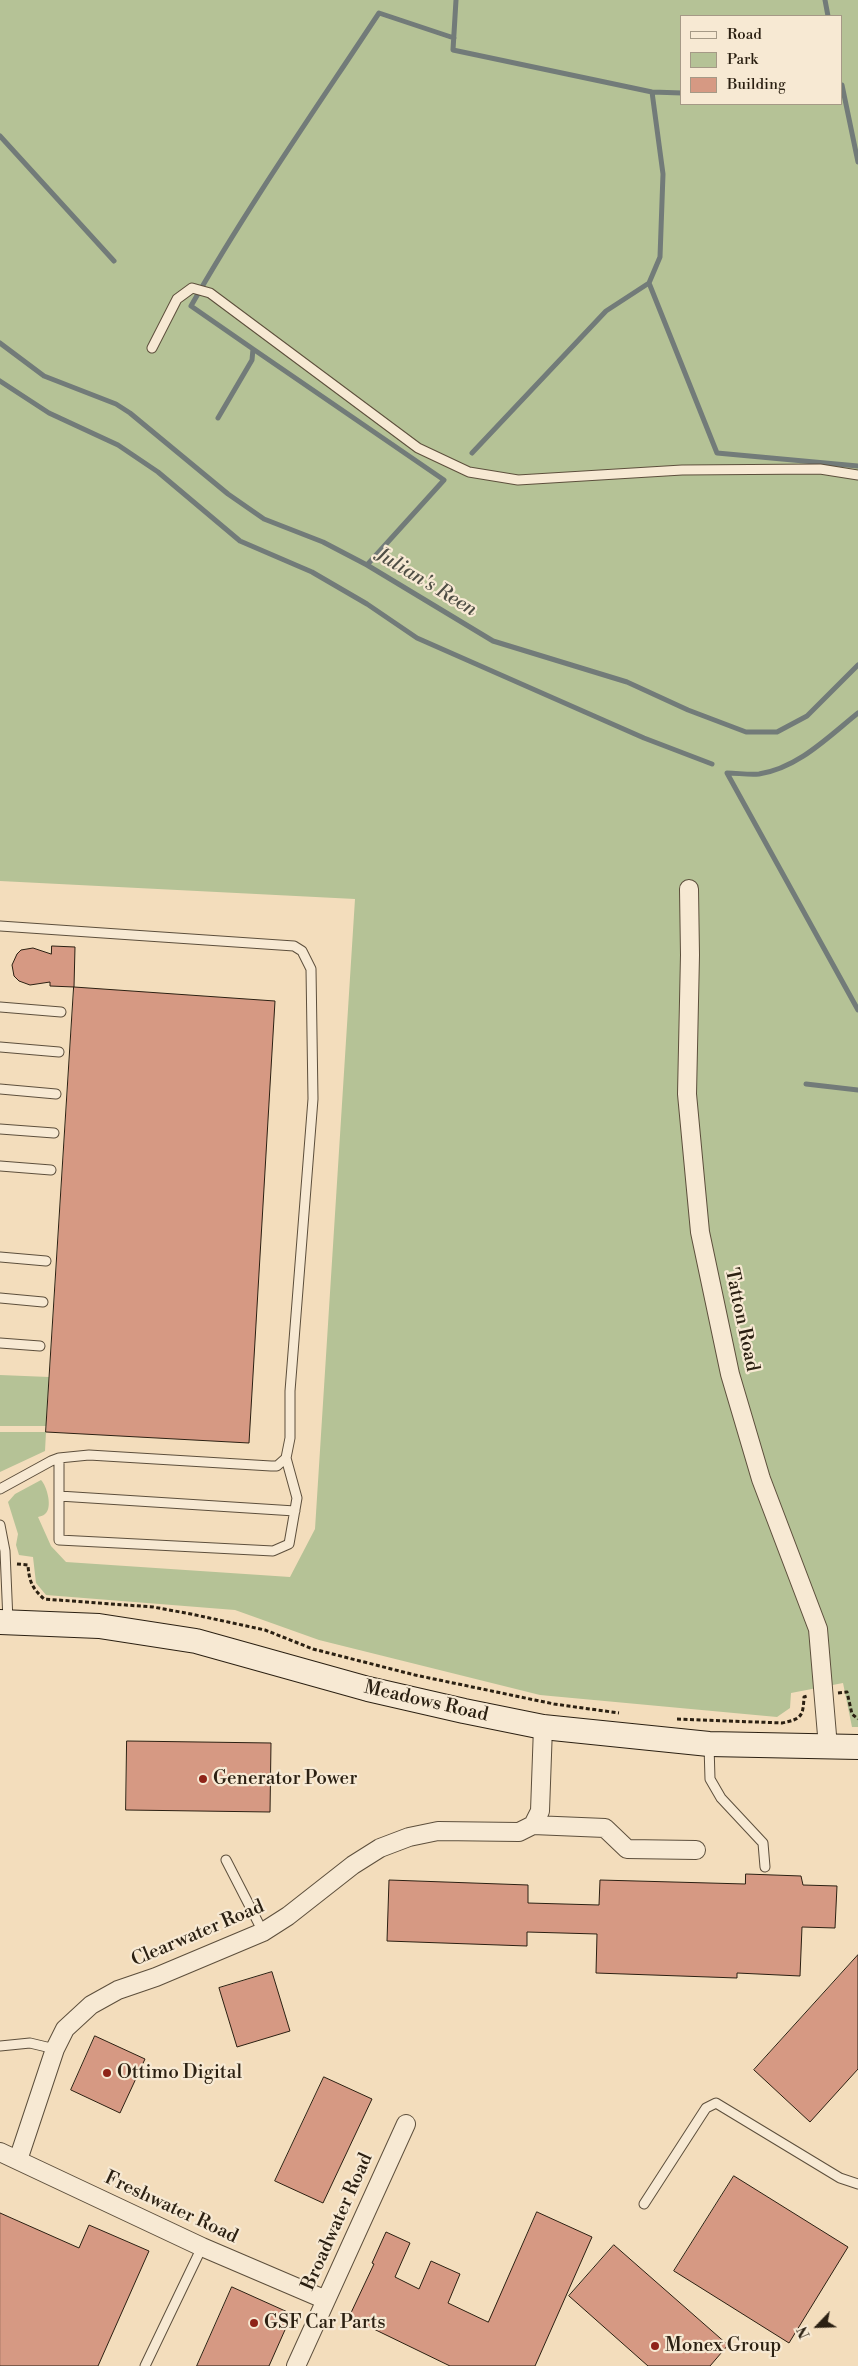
<!DOCTYPE html>
<style>
body{margin:0}
#map{position:relative;width:858px;height:2366px;overflow:hidden;background:#f3ddbc;font-family:"Libre Bodoni",serif}
canvas{display:block}
.legend{position:absolute;left:680px;top:15px;width:162px;height:90px;box-sizing:border-box;background:#f7e9d3;border:1px solid #a59986;margin:0;padding:6px 9px;list-style:none;font-size:15px;color:#2b2012}
.legend li{display:flex;align-items:center;gap:10px;height:25px}
.legend b{width:25px;border:1px solid #a59986}
.north{position:absolute;left:793px;top:2301px;width:50px;height:50px;-webkit-text-stroke:4px #f7e9d3;paint-order:stroke;rotate:246deg;font-size:14px;font-weight:700;line-height:20px;text-align:center;color:#2b2012}
.north::after{content:'';display:block;margin:auto;width:18px;height:22px;background:#2b2012;clip-path:polygon(50% 0,100% 100%,50% 72%,0 100%)}
</style>
<div id="map">
<canvas width="858" height="2366"></canvas>
<ul class="legend">
<li><b style="height:6px;background:#f7e9d3"></b>Road</li>
<li><b style="height:14px;background:#b5c296"></b>Park</li>
<li><b style="height:14px;background:#d69983"></b>Building</li>
</ul>
<div class="north">N</div>
</div>
<script>
const ctx = document.querySelector('canvas').getContext('2d');
ctx.lineJoin = 'round';
function fillPath(path, color) {
  ctx.fillStyle = color;
  ctx.fill(path, 'evenodd');
}
function strokePath(path, color, width, dash) {
  ctx.strokeStyle = color;
  ctx.lineWidth = width;
  ctx.lineCap = dash ? 'butt' : 'round';
  ctx.setLineDash(dash || []);
  ctx.stroke(path);
}
function write(font, color, halo, rows, align = 'center') {
  ctx.font = font + ' "Libre Bodoni",serif';
  ctx.lineWidth = 4.5;
  ctx.setLineDash([]);
  ctx.textBaseline = 'middle';
  ctx.strokeStyle = halo;
  ctx.fillStyle = color;
  for (const [text, x, y, turn = 0] of rows) {
    ctx.save();
    ctx.translate(x, y);
    ctx.rotate((+turn || 0) * Math.PI / 180);
    ctx.textAlign = isNaN(turn) ? turn : align;
    if (halo) ctx.strokeText(text, 0, 0);
    ctx.fillText(text, 0, 0);
    ctx.restore();
  }
}
fillPath(new Path2D(`
 M 0,0 L 858,0 L 858,1727 L 852,1727 L 843,1683 L 791,1693 L 790,1708 L 777,1717 L 540,1695 L 319,1640 L 235,1610 L 46,1595 L 36,1583 L 33,1557 L 19,1555 L 16,1545 L 18,1534 L 8,1502 L 15,1494 L 41,1480 C 47,1486 53,1508 45,1514 C 43,1516 40,1516 38,1517 L 51,1546 L 66,1562 L 290,1577 L 315,1529 L 355,899 L 0,881 ZM 682,16 L 842,16 L 842,104 L 682,104 Z
 M 0,1375 L 49,1377 L 46,1426 L 0,1426 Z
 M 0,1432 L 46,1432 L 45,1451 L 0,1472 Z`), '#b5c296');
strokePath(new Path2D(`
 M 456,0 L 453,50 L 652,92 L 682,93
 M 825,0 L 828,16
 M 842,85 L 858,162
 M 0,136 L 114,261
 M 649,283 L 717,453 L 858,466
 M 0,343 L 44,376 L 116,404 L 130,413 L 228,494 L 264,519 L 323,542 L 367,565 L 493,641 L 627,682 L 688,710 L 746,732 L 777,732 L 807,716 L 858,665
 M 253,349 L 444,480 L 367,565
 M 0,381 L 49,413 L 118,445 L 158,472 L 240,541 L 312,572 L 367,604 L 417,638 L 644,738 L 712,764
 M 218,418 L 252,360 L 253,349 L 191,306 C 248,206 315,110 379,13 L 454,38
 M 472,453 L 606,311 L 649,283 L 660,257 L 663,174 L 652,92
 M 858,713 C 828,737 798,768 759,774 C 749,775 737,773 727,773 L 858,1010
 M 806,1084 L 858,1090`), '#727b79', 5);
const building = new Path2D(`
 M 52,946 L 75,947 L 74,987 L 50,986 L 50,982 L 30,985 L 19,981 L 14,976 L 12,965 L 17,954 L 21,950 L 33,948 L 51,954 Z
 M 74,987 L 275,1001 L 249,1443 L 46,1432 Z
 M 127,1741 L 271,1743 L 270,1812 L 126,1810 Z
 M 746,1874 L 801,1876 L 803,1885 L 837,1886 L 835,1928 L 802,1927 L 800,1976 L 737,1973 L 737,1978 L 596,1973 L 597,1934 L 527,1932 L 527,1946 L 387,1941 L 389,1880 L 528,1885 L 528,1903 L 599,1905 L 600,1880 L 745,1884 Z
 M 858,1955 L 858,2069 L 810,2122 L 754,2070 Z
 M 272,1972 L 290,2031 L 237,2047 L 219,1988 Z
 M 95,2036 L 145,2059 L 120,2113 L 71,2090 Z
 M 324,2077 L 372,2099 L 323,2203 L 275,2181 Z
 M 734,2176 L 848,2247 L 789,2343 L 674,2271 Z
 M 537,2212 L 592,2237 L 535,2366 L 450,2366 L 349,2317 L 374,2264 L 372,2263 L 386,2232 L 410,2243 L 395,2277 L 419,2289 L 431,2261 L 460,2274 L 448,2303 L 488,2322 Z
 M 0,2213 L 79,2248 L 89,2225 L 149,2251 L 98,2366 L 0,2366 Z
 M 614,2245 L 728,2345 L 710,2366 L 648,2366 L 569,2296 Z
 M 232,2287 L 292,2314 L 269,2366 L 197,2366 Z`);
fillPath(building, '#d69983');
strokePath(building, '#2b2012', 1);
const lane = new Path2D(`
 M 152,348 L 177,299 L 192,288 L 210,293 L 418,448 L 469,472 L 518,480 L 682,470 L 820,469 L 858,475
 M 0,926 L 294,946 L 302,951 L 311,969 L 313,1099 L 290,1391 L 290,1438 L 286,1458 L 277,1466 L 271,1466 L 89,1455 L 59,1458 L 51,1461 L 0,1489
 M 0,1007 L 61,1012
 M 0,1047 L 59,1052
 M 0,1089 L 56,1094
 M 0,1129 L 54,1133
 M 0,1166 L 51,1170
 M 0,1257 L 46,1261
 M 0,1298 L 43,1302
 M 0,1343 L 40,1346
 M 59,1458 L 59,1540 L 273,1551 L 289,1544 L 297,1498 L 286,1458
 M 59,1496 L 295,1511
 M 0,1525 L 5,1551 L 8,1621
 M 709,1745 L 710,1779 L 721,1798 L 763,1843 L 765,1867
 M 226,1860 L 263,1932
 M 0,2046 L 30,2043 L 55,2049
 M 644,2204 L 706,2108 L 716,2103 L 840,2178 L 858,2184
 M 145,2366 L 202,2247`);
const street = new Path2D(`
 M 689,889 L 690,955 L 687,1094 L 700,1232 L 730,1374 L 761,1479 L 818,1629 L 828,1747
 M 533,1825 L 605,1828 L 627,1849 L 696,1850
 M 0,2152 L 202,2247 L 326,2300
 M 18,2160 L 55,2049 L 65,2029 L 91,2005 L 118,1990 L 156,1977 L 263,1932 L 288,1916 L 353,1865 L 380,1848 L 409,1837 L 438,1831 L 519,1832 L 533,1825 L 540,1811 L 543,1727
 M 296,2366 L 406,2124`);
const secondary = new Path2D(`
 M 0,1622 L 99,1626 L 196,1641 L 368,1689 L 464,1711 L 543,1727 L 709,1744 L 858,1747`);
strokePath(lane, '#5d4f3c', 11);
strokePath(street, '#5d4f3c', 20);
strokePath(secondary, '#2b2012', 26);
strokePath(new Path2D(`
 M 17,1564 L 28,1565 C 29,1581 32,1588 44,1599 L 153,1607 L 191,1614 L 265,1630 L 313,1649 L 415,1675 L 554,1704 L 619,1713
 M 838,1693 L 847,1692 L 852,1714 L 858,1719
 M 677,1719 L 782,1723 C 802,1719 803,1716 804,1697 L 807,1696`), '#2b2012', 3, [4, 2.5]);
strokePath(lane, '#f7e9d3', 9);
strokePath(street, '#f7e9d3', 18);
strokePath(secondary, '#f7e9d3', 24);
for (const [x, y, r, color] of [
 [203,1779,5,"#8f2418"],
 [107,2073,5,"#8f2418"],
 [254,2323,5,"#8f2418"],
 [655,2346,5,"#8f2418"]
]) {
  const dot = new Path2D();
  dot.arc(x, y, r, 0, 2 * Math.PI);
  ctx.fillStyle = color;
  ctx.fill(dot);
  strokePath(dot, '#f7e9d3', 2);
}
write('19px', '#2b2012', '#f7e9d3', [
 ["Tatton Road",741,1320,78],
 ["Meadows Road",426,1702,13],
 ["Clearwater Road",198,1934,-23],
 ["Freshwater Road",171,2208,25],
 ["Broadwater Road",338,2222,-66]
]);
write('19px', '#2b2012', '#f7e9d3', [
 ["Generator Power",213,1779],
 ["Ottimo Digital",117,2073],
 ["GSF Car Parts",264,2323],
 ["Monex Group",665,2346]
], 'left');
write('italic 20px', '#4f4e45', '#f7e9d3', [
 ["Julian's Reen",426,583,31]
]);
</script>
